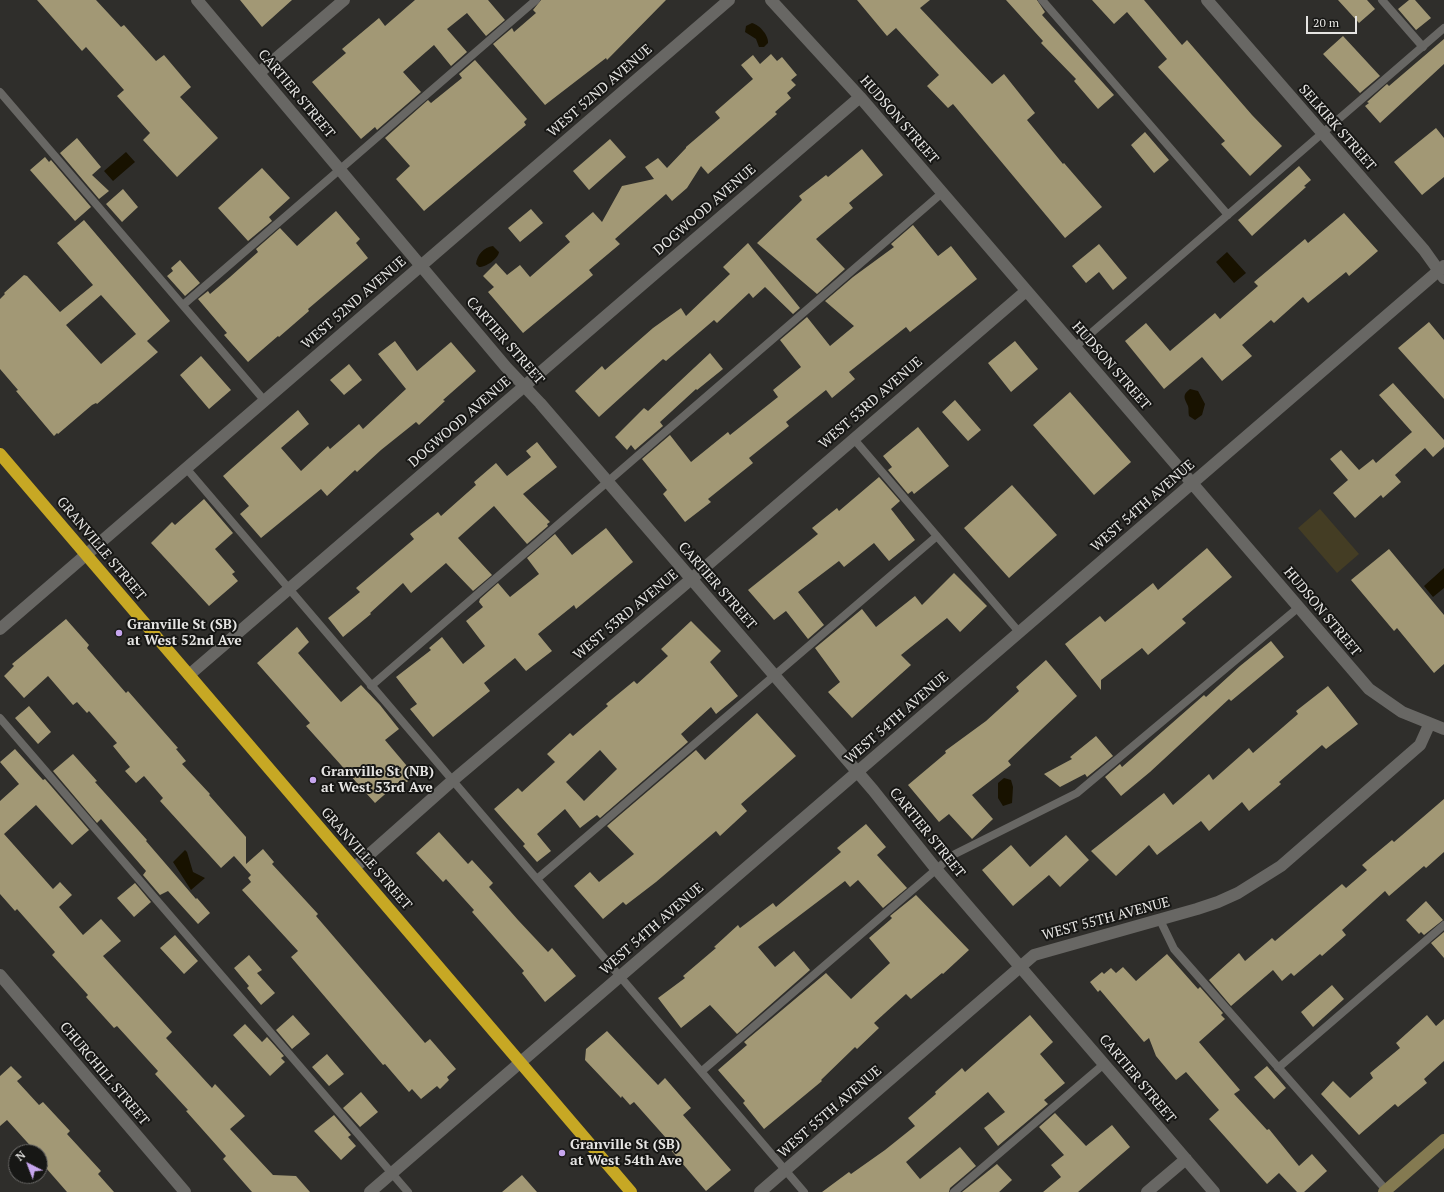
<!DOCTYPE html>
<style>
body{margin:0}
#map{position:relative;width:1444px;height:1192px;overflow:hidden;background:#2f2e2b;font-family:"PT Serif",serif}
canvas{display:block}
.north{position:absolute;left:8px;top:1144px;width:40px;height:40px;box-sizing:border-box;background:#171715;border:1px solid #6a6967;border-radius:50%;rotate:318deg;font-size:11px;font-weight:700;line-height:16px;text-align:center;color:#e6e5e3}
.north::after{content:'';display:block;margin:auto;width:14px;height:18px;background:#c7a6ef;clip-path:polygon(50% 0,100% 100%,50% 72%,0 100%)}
.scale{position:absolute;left:1306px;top:16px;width:51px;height:18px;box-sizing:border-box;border:2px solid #e6e5e3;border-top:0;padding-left:5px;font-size:12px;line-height:14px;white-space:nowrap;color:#e6e5e3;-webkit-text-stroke:3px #171715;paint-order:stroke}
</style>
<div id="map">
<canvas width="1444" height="1192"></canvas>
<div class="north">N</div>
<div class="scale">20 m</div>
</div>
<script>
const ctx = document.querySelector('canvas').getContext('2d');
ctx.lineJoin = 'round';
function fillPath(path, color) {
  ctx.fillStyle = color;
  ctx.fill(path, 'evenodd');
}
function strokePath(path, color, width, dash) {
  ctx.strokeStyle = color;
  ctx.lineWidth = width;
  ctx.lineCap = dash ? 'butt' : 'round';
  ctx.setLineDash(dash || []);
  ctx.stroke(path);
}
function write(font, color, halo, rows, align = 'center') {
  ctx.font = font + ' "PT Serif",serif';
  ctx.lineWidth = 4;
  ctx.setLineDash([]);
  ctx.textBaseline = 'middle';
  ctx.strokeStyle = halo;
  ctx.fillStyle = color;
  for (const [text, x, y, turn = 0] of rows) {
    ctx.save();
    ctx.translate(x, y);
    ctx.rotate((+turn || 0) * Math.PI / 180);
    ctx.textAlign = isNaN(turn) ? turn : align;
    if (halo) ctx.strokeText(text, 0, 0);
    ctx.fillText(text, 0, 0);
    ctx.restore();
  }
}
fillPath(new Path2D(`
 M 1320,509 L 1359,554 L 1337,573 L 1298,528 Z`), '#443d24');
fillPath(new Path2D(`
 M 752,23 C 760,25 769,36 768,43 L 764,47 L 759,47 L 756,39 L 745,32 L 746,26 Z
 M 126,152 L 135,162 L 113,181 L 104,171 Z
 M 493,246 L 499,252 C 498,259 486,267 479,267 L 476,264 C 477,255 484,247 493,246 Z
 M 1227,252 L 1246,273 L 1234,283 L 1216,262 Z
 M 1190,389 L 1198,391 L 1205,404 L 1202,415 L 1195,420 L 1189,416 C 1188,412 1189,409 1188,406 C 1184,398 1182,395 1190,389 Z
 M 1444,568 L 1444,588 L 1433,597 L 1424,586 Z
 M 1004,778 L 1011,780 L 1013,787 L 1012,803 L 1003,806 L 998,798 L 998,783 Z
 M 185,850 L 187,852 L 193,872 L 205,878 L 191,890 L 173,862 Z`), '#181200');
fillPath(new Path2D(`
 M 37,0 L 96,0 L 121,27 L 124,25 L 156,61 L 164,55 L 191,87 L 180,97 L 218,138 L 177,177 L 143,140 L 150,133 L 117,96 L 124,90 L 86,47 L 82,51 Z
 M 240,0 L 292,0 L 262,27 Z
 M 415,0 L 488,0 L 505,20 L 486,36 L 467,13 L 447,29 L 467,52 L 451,66 L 434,45 L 403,72 L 421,92 L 377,130 L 375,127 L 361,139 L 312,82 L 346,53 L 342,49 L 379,18 L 385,26 Z
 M 541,0 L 666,0 L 607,60 L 606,58 L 545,105 L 493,44 L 512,28 L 514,32 L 536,13 L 533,10 Z
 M 857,0 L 930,0 L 920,8 L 992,84 L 1004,74 L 1035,113 L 1027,120 L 1063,164 L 1064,163 L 1102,207 L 1065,238 L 953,104 L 948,108 L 927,86 L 939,75 L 896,28 L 887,36 Z
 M 1006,0 L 1037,0 L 1045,12 L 1042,15 L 1114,95 L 1098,109 L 1074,81 L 1076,79 L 1041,43 L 1043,41 Z
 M 1092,0 L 1144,0 L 1182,45 L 1187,40 L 1252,115 L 1282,146 L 1250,176 L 1221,144 L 1225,141 L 1158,67 L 1167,59 L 1127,12 L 1114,24 Z
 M 1338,0 L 1367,0 L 1375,9 L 1359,23 Z
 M 1409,0 L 1415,0 L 1431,18 L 1416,30 L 1398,9 Z
 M 1343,36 L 1380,76 L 1360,93 L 1323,54 Z
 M 1444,39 L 1444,64 L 1380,123 L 1365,106 L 1369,103 L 1367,102 L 1387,84 L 1389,86 L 1396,80 Z
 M 771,54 L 777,61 L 782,57 L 797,75 L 791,80 L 796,85 L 787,93 L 791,98 L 775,112 L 777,114 L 708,174 L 701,166 L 687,188 L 672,201 L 666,194 L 615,239 L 620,244 L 589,270 L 593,275 L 523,333 L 488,292 L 494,287 L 483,276 L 496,263 L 507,275 L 520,265 L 530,277 L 570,242 L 565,236 L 593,212 L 602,222 L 622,186 L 654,179 L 645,167 L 658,158 L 667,168 L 686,148 L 686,147 L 720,118 L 715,112 L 753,79 L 741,65 L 753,55 L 760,64 Z
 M 475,60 L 527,119 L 524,122 L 526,125 L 424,211 L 396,179 L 410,166 L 385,138 L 428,100 L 431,103 L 462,78 L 459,74 Z
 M 1436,128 L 1444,138 L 1444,177 L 1422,195 L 1394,162 Z
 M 1145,132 L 1169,160 L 1154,173 L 1131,145 Z
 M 77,138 L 101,167 L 92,175 L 109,191 L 99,199 L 60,153 Z
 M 610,139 L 626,157 L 589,190 L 573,171 Z
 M 862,149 L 883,175 L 849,203 L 853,208 L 816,239 L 845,269 L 817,294 L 757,243 L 802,200 L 799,196 L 826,175 L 828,177 Z
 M 45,157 L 49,162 L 51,160 L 91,207 L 75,221 L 30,170 Z
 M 1299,166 L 1311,180 L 1304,186 L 1306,187 L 1252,236 L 1238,220 Z
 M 262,168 L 290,198 L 269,217 L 272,221 L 248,241 L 218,208 Z
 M 123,189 L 138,207 L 122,222 L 106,204 Z
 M 531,209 L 543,223 L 520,242 L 508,228 Z
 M 336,211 L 360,239 L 356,243 L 368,258 L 308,309 L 309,311 L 279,337 L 278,336 L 248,362 L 224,335 L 227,333 L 198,299 L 208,291 L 210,294 L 230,277 L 258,252 L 256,249 L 280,228 L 297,246 Z
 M 1344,213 L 1378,251 L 1349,276 L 1346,272 L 1308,303 L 1303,297 L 1274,323 L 1271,320 L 1242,345 L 1252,356 L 1222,381 L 1202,357 L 1164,389 L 1125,341 L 1146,323 L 1170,351 L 1215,313 L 1220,319 L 1258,286 L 1254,282 L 1305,239 L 1308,243 Z
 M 84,220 L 170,321 L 147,341 L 158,352 L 97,404 L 96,403 L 92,405 L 58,434 L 57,433 L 54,436 L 16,391 L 18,390 L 0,369 L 0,299 L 5,294 L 4,293 L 24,275 L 27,276 L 60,312 L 93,285 L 57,243 ZM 101,295 L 136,334 L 101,364 L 66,325 Z
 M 913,225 L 938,256 L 951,246 L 977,279 L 910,332 L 906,327 L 849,372 L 855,379 L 832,398 L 826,390 L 786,422 L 789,426 L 749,458 L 753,463 L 708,499 L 711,502 L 685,522 L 663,494 L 667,490 L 642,459 L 670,435 L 691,462 L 728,432 L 730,435 L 778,397 L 773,390 L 801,367 L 780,340 L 807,317 L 830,346 L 854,326 L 825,301 L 853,277 L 894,247 L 891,244 Z
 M 748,243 L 800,308 L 793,314 L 765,287 L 753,298 L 749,293 L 717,323 L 714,320 L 666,361 L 663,359 L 599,417 L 575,391 L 602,366 L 605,370 L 653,328 L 681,308 L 686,316 L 730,274 L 723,267 Z
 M 1099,244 L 1127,278 L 1113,290 L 1099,272 L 1086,283 L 1072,266 Z
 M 180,260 L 200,283 L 185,296 L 167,276 L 173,271 L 171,268 Z
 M 1429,322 L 1444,340 L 1444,399 L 1398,348 Z
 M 395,341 L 417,371 L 451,342 L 476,371 L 443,400 L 445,401 L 419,425 L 416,422 L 381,450 L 357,472 L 355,470 L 327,496 L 321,489 L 261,538 L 240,514 L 249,506 L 223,476 L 298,410 L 309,424 L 281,448 L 301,471 L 328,446 L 330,449 L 359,424 L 363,429 L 406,389 L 378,354 Z
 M 1015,341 L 1038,369 L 1011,392 L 988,363 Z
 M 710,353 L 723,369 L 697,390 L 696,389 L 660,422 L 663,426 L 635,450 L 631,445 L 627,450 L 615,437 L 644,408 L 648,411 Z
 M 201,356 L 231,390 L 209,409 L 180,375 Z
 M 349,364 L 362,380 L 344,395 L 330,380 Z
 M 1393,383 L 1444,440 L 1444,447 L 1433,457 L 1425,448 L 1395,475 L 1401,482 L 1383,498 L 1381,495 L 1355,518 L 1333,493 L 1348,480 L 1330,459 L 1341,450 L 1359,470 L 1373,459 L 1376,463 L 1412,432 L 1379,395 Z
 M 1070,392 L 1131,462 L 1094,495 L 1033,425 Z
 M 955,400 L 981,430 L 968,441 L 942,412 Z
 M 918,427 L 949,466 L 914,494 L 912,491 L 908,494 L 888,470 L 892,467 L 883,456 Z
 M 537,442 L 557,467 L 523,494 L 550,522 L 547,524 L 548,526 L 527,544 L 494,506 L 458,538 L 492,575 L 473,591 L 446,563 L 411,593 L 403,583 L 370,613 L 371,614 L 343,637 L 328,618 L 360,592 L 356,588 L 414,539 L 410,534 L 438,512 L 441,516 L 476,485 L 474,482 L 496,463 L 507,476 L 531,457 L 526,451 Z
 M 879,477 L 900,501 L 891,509 L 915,540 L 889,561 L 874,543 L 844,567 L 839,561 L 798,592 L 824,625 L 808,639 L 786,611 L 774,620 L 748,590 L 818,534 L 812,528 L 837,508 L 839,511 Z
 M 1012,485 L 1057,535 L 1009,578 L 964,528 Z
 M 204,499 L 233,533 L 215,549 L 235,572 L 232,574 L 238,581 L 209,606 L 151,543 L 172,522 L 175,525 Z
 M 606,528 L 633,562 L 576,609 L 574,605 L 538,634 L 552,651 L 526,671 L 515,658 L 484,683 L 490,691 L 433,737 L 410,709 L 417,704 L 396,677 L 431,650 L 429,648 L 442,637 L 463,664 L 485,646 L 466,621 L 483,607 L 479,602 L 480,599 L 498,583 L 510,597 L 539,574 L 527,558 L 555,534 L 572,555 Z
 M 1207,548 L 1232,577 L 1182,619 L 1186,623 L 1148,655 L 1142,648 L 1101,680 L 1101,690 L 1065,644 L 1100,616 L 1105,622 L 1153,583 L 1158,590 Z
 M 1389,549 L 1444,615 L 1444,664 L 1434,673 L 1397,628 L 1394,631 L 1351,580 Z
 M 954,573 L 987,606 L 960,632 L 947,618 L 901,655 L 911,665 L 852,718 L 828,692 L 840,682 L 815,648 L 862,609 L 876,627 L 915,596 L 922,605 Z
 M 66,619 L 89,645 L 87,648 L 126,693 L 128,691 L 178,748 L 176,749 L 186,761 L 182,764 L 210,794 L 209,795 L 246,837 L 246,864 L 263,849 L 274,862 L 272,864 L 318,914 L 316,916 L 425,1043 L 430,1039 L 456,1069 L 447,1077 L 449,1080 L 440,1089 L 437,1086 L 421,1099 L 412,1089 L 409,1092 L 385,1064 L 383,1065 L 291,957 L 298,951 L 242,890 L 251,882 L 248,878 L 251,875 L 234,856 L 221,868 L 160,801 L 163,798 L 144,776 L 136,783 L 125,771 L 130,767 L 113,746 L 117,743 L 89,711 L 87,713 L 77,702 L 73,705 L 48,676 L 24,698 L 4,676 L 14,666 L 12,664 Z
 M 691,621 L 721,651 L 710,662 L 738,696 L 716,714 L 711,707 L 681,734 L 688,742 L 600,818 L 597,815 L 580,828 L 565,809 L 537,834 L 551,851 L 537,862 L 523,846 L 525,844 L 494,809 L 518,788 L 522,792 L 555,762 L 547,754 L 570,733 L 573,736 L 608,706 L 606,704 L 634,681 L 637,684 L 668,656 L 661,649 ZM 600,750 L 617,769 L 584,801 L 566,782 Z
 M 297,627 L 309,642 L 298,653 L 341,702 L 361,685 L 380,705 L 399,729 L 385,740 L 412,772 L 412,777 L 407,782 L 400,781 L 375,803 L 306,726 L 310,723 L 257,663 Z
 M 1271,641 L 1284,657 L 1231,701 L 1229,699 L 1150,772 L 1121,796 L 1105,777 L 1120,764 L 1122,767 L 1204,695 L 1206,697 L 1240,666 Z
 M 1046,660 L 1077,696 L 1008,761 L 1011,765 L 972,795 L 993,819 L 972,839 L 949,814 L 939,822 L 908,785 L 946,753 L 945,751 L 986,721 L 1019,691 L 1016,687 Z
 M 1328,686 L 1358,724 L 1326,749 L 1322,745 L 1279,782 L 1281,784 L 1249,811 L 1242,802 L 1209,831 L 1201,821 L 1157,855 L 1149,845 L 1116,876 L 1091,851 L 1164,793 L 1173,805 L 1209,774 L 1213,780 L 1249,748 L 1253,753 L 1298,714 L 1296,711 Z
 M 29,706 L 51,732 L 38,744 L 15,718 Z
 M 757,713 L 796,756 L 741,804 L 747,811 L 720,836 L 716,831 L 656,882 L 626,905 L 623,902 L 603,919 L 574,886 L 590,872 L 599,882 L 634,854 L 607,826 L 696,750 L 705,760 Z
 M 1096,736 L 1113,756 L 1087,777 L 1085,774 L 1060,787 L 1044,774 L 1072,759 L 1070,757 Z
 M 15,749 L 43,780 L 45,779 L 89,830 L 72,845 L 36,805 L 4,834 L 53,889 L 60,882 L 72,895 L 59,907 L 83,935 L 101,919 L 121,941 L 103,956 L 172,1032 L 166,1038 L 212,1088 L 215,1084 L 245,1116 L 230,1129 L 273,1175 L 296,1176 L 310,1192 L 252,1192 L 223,1159 L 226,1156 L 186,1111 L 188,1110 L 155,1074 L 158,1071 L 117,1026 L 114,1028 L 86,997 L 88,995 L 52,955 L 55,952 L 17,909 L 15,911 L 0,894 L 0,801 L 19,784 L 0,762 Z
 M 73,754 L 97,781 L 95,782 L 147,840 L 146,841 L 196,899 L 197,898 L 210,913 L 198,924 L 168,891 L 160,895 L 143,875 L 146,871 L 101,819 L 97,823 L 53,771 Z
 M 1444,799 L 1444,852 L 1426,868 L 1424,866 L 1389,896 L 1385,891 L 1342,930 L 1346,935 L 1322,956 L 1320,954 L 1294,976 L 1291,973 L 1282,981 L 1273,970 L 1231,1006 L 1209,980 L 1239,953 L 1245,961 L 1272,938 L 1275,941 L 1342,884 L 1346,888 L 1367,870 L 1362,865 L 1392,840 L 1394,842 Z
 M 866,824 L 886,847 L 877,855 L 907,888 L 883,908 L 858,880 L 850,887 L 845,881 L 758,947 L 775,967 L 794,951 L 810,970 L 737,1034 L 710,1005 L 681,1028 L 658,998 L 685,978 L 683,976 L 716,948 L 714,947 L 738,925 L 740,928 L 773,903 L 776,907 L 841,852 L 837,848 Z
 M 439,832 L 468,864 L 472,860 L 493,883 L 489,887 L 518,920 L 548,952 L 552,948 L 576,976 L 545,1002 L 522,973 L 524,971 L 472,912 L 474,910 L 446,879 L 443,882 L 416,853 Z
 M 1066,835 L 1089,860 L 1060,887 L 1049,875 L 1013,906 L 982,870 L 1011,845 L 1030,867 Z
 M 135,883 L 151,902 L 134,917 L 117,898 Z
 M 916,895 L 969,950 L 943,974 L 942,973 L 911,999 L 906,994 L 874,1023 L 879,1028 L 857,1049 L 855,1047 L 821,1080 L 822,1081 L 764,1129 L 743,1103 L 745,1101 L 718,1070 L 747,1045 L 744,1042 L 826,973 L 851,999 L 890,963 L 869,938 L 890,920 L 892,918 L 890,916 Z
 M 1426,901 L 1443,920 L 1424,935 L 1421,932 L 1419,934 L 1406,920 Z
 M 1444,932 L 1444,958 L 1431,943 Z
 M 175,935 L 198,961 L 184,974 L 160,948 Z
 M 1167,954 L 1198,989 L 1200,987 L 1223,1013 L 1221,1015 L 1225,1019 L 1199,1042 L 1240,1090 L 1234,1094 L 1267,1130 L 1269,1129 L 1299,1166 L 1312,1154 L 1327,1171 L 1304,1192 L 1297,1192 L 1279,1173 L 1267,1184 L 1209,1119 L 1219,1110 L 1186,1072 L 1176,1080 L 1156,1056 L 1149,1038 L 1144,1042 L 1100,990 L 1098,992 L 1090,982 L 1102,972 L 1104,974 L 1111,968 L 1116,973 L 1123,967 L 1136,981 Z
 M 249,955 L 262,970 L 257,973 L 275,993 L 261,1005 L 247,988 L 249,986 L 234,968 Z
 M 1332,985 L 1344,999 L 1313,1027 L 1301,1012 Z
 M 293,1015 L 310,1034 L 292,1049 L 276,1030 Z
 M 1030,1015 L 1053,1042 L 1040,1054 L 1065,1083 L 1044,1100 L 1048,1104 L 998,1146 L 984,1128 L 1005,1112 L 988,1092 L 906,1162 L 920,1179 L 960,1147 L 976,1166 L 950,1188 L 949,1192 L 822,1192 L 849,1172 L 851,1174 L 885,1150 L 915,1126 L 908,1118 L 936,1094 L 935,1092 L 962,1068 L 965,1072 Z
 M 1427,1015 L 1436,1026 L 1444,1019 L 1444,1061 L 1424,1079 L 1427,1083 L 1398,1107 L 1395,1104 L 1359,1135 L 1321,1094 L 1333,1081 L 1350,1098 L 1373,1078 L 1370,1073 L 1400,1048 L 1396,1043 Z
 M 245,1024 L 262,1042 L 267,1037 L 284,1056 L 281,1058 L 285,1062 L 270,1076 L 233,1035 Z
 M 607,1031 L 658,1085 L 665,1078 L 691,1108 L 683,1115 L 731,1170 L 706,1191 L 663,1141 L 666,1138 L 634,1102 L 630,1105 L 622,1096 L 621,1098 L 585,1060 L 586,1049 Z
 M 327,1054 L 344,1074 L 329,1086 L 312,1067 Z
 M 11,1066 L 22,1077 L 17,1081 L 39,1105 L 43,1102 L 70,1131 L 67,1134 L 101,1171 L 98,1174 L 114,1192 L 67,1192 L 46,1168 L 48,1166 L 40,1157 L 40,1152 L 36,1152 L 7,1120 L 0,1126 L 0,1076 Z
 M 1267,1066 L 1286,1088 L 1274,1099 L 1254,1077 Z
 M 361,1092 L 378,1112 L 360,1127 L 343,1108 Z
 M 1055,1113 L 1086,1146 L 1112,1125 L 1130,1147 L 1078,1192 L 1043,1192 L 1061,1177 L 1051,1165 L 1064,1155 L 1039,1127 Z
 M 334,1115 L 351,1135 L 348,1137 L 356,1146 L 341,1160 L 314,1131 Z
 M 997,1164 L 1012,1180 L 999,1192 L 962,1192 Z
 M 522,1175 L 537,1192 L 502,1192 Z`), '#a29875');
strokePath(new Path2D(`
 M 1042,0 L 1228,215
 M 1382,0 L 1423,47
 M 0,92 L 264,400
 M 183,305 L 536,0
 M 1075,347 L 1444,28
 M 853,438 L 1019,632
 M 186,468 L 804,1192
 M 371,686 L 942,193
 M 0,718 L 408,1192
 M 537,879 L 937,536
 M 1160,920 L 1174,949 L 1386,1190
 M 1278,1068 L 1444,925
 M 702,1071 L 953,855 L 1077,793 L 1299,607
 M 954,1192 L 1104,1064`), '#686764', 8);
strokePath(new Path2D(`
 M 197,0 L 506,367 L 540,403 L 873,790 L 936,869 L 1214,1192
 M 771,0 L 860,97 L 1369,689 L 1402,712 L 1444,729
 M 1207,0 L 1424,250 L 1444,278
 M 259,73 L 344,0
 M 0,629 L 729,0
 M 189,675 L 860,97
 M 354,868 L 452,781 L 675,593 L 1026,291
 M 0,975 L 185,1192
 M 370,1192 L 1444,266
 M 760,1192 L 1034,955 L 1197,909 L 1218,902 L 1238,893 L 1281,866 L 1420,745 L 1429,725
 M 1147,1192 L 1186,1159`), '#686764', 12);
strokePath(new Path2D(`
 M 1384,1192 L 1444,1140`), '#847a51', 12);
strokePath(new Path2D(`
 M 0,454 L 631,1192`), '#c7a824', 12);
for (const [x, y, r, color] of [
 [119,633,4,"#c7a6ef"],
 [313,780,4,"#c7a6ef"],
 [562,1153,4,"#c7a6ef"]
]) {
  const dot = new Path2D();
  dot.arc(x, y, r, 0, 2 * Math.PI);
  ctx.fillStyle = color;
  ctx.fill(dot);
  strokePath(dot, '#171715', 1.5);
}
write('14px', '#e6e5e3', '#171715', [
 ["WEST 52ND AVENUE",600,91,-41],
 ["CARTIER STREET",296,94,50],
 ["HUDSON STREET",899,120,49],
 ["SELKIRK STREET",1337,128,49],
 ["DOGWOOD AVENUE",705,210,-41],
 ["WEST 52ND AVENUE",354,303,-41],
 ["CARTIER STREET",505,341,49],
 ["HUDSON STREET",1111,366,49],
 ["WEST 53RD AVENUE",871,403,-41],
 ["DOGWOOD AVENUE",460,422,-41],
 ["WEST 54TH AVENUE",1143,506,-41],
 ["GRANVILLE STREET",101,549,50],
 ["CARTIER STREET",717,586,49],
 ["HUDSON STREET",1322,612,50],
 ["WEST 53RD AVENUE",626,615,-40],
 ["WEST 54TH AVENUE",897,718,-41],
 ["CARTIER STREET",927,833,51],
 ["GRANVILLE STREET",366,859,49],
 ["WEST 55TH AVENUE",1106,919,-15],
 ["WEST 54TH AVENUE",652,929,-41],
 ["CHURCHILL STREET",104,1074,50],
 ["CARTIER STREET",1137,1079,50],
 ["WEST 55TH AVENUE",830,1112,-41]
]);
write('bold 14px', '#e6e5e3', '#171715', [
 ["Granville St (SB)",127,625],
 ["at West 52nd Ave",127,641],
 ["Granville St (NB)",321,772],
 ["at West 53rd Ave",321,788],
 ["Granville St (SB)",570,1145],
 ["at West 54th Ave",570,1161]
], 'left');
</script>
